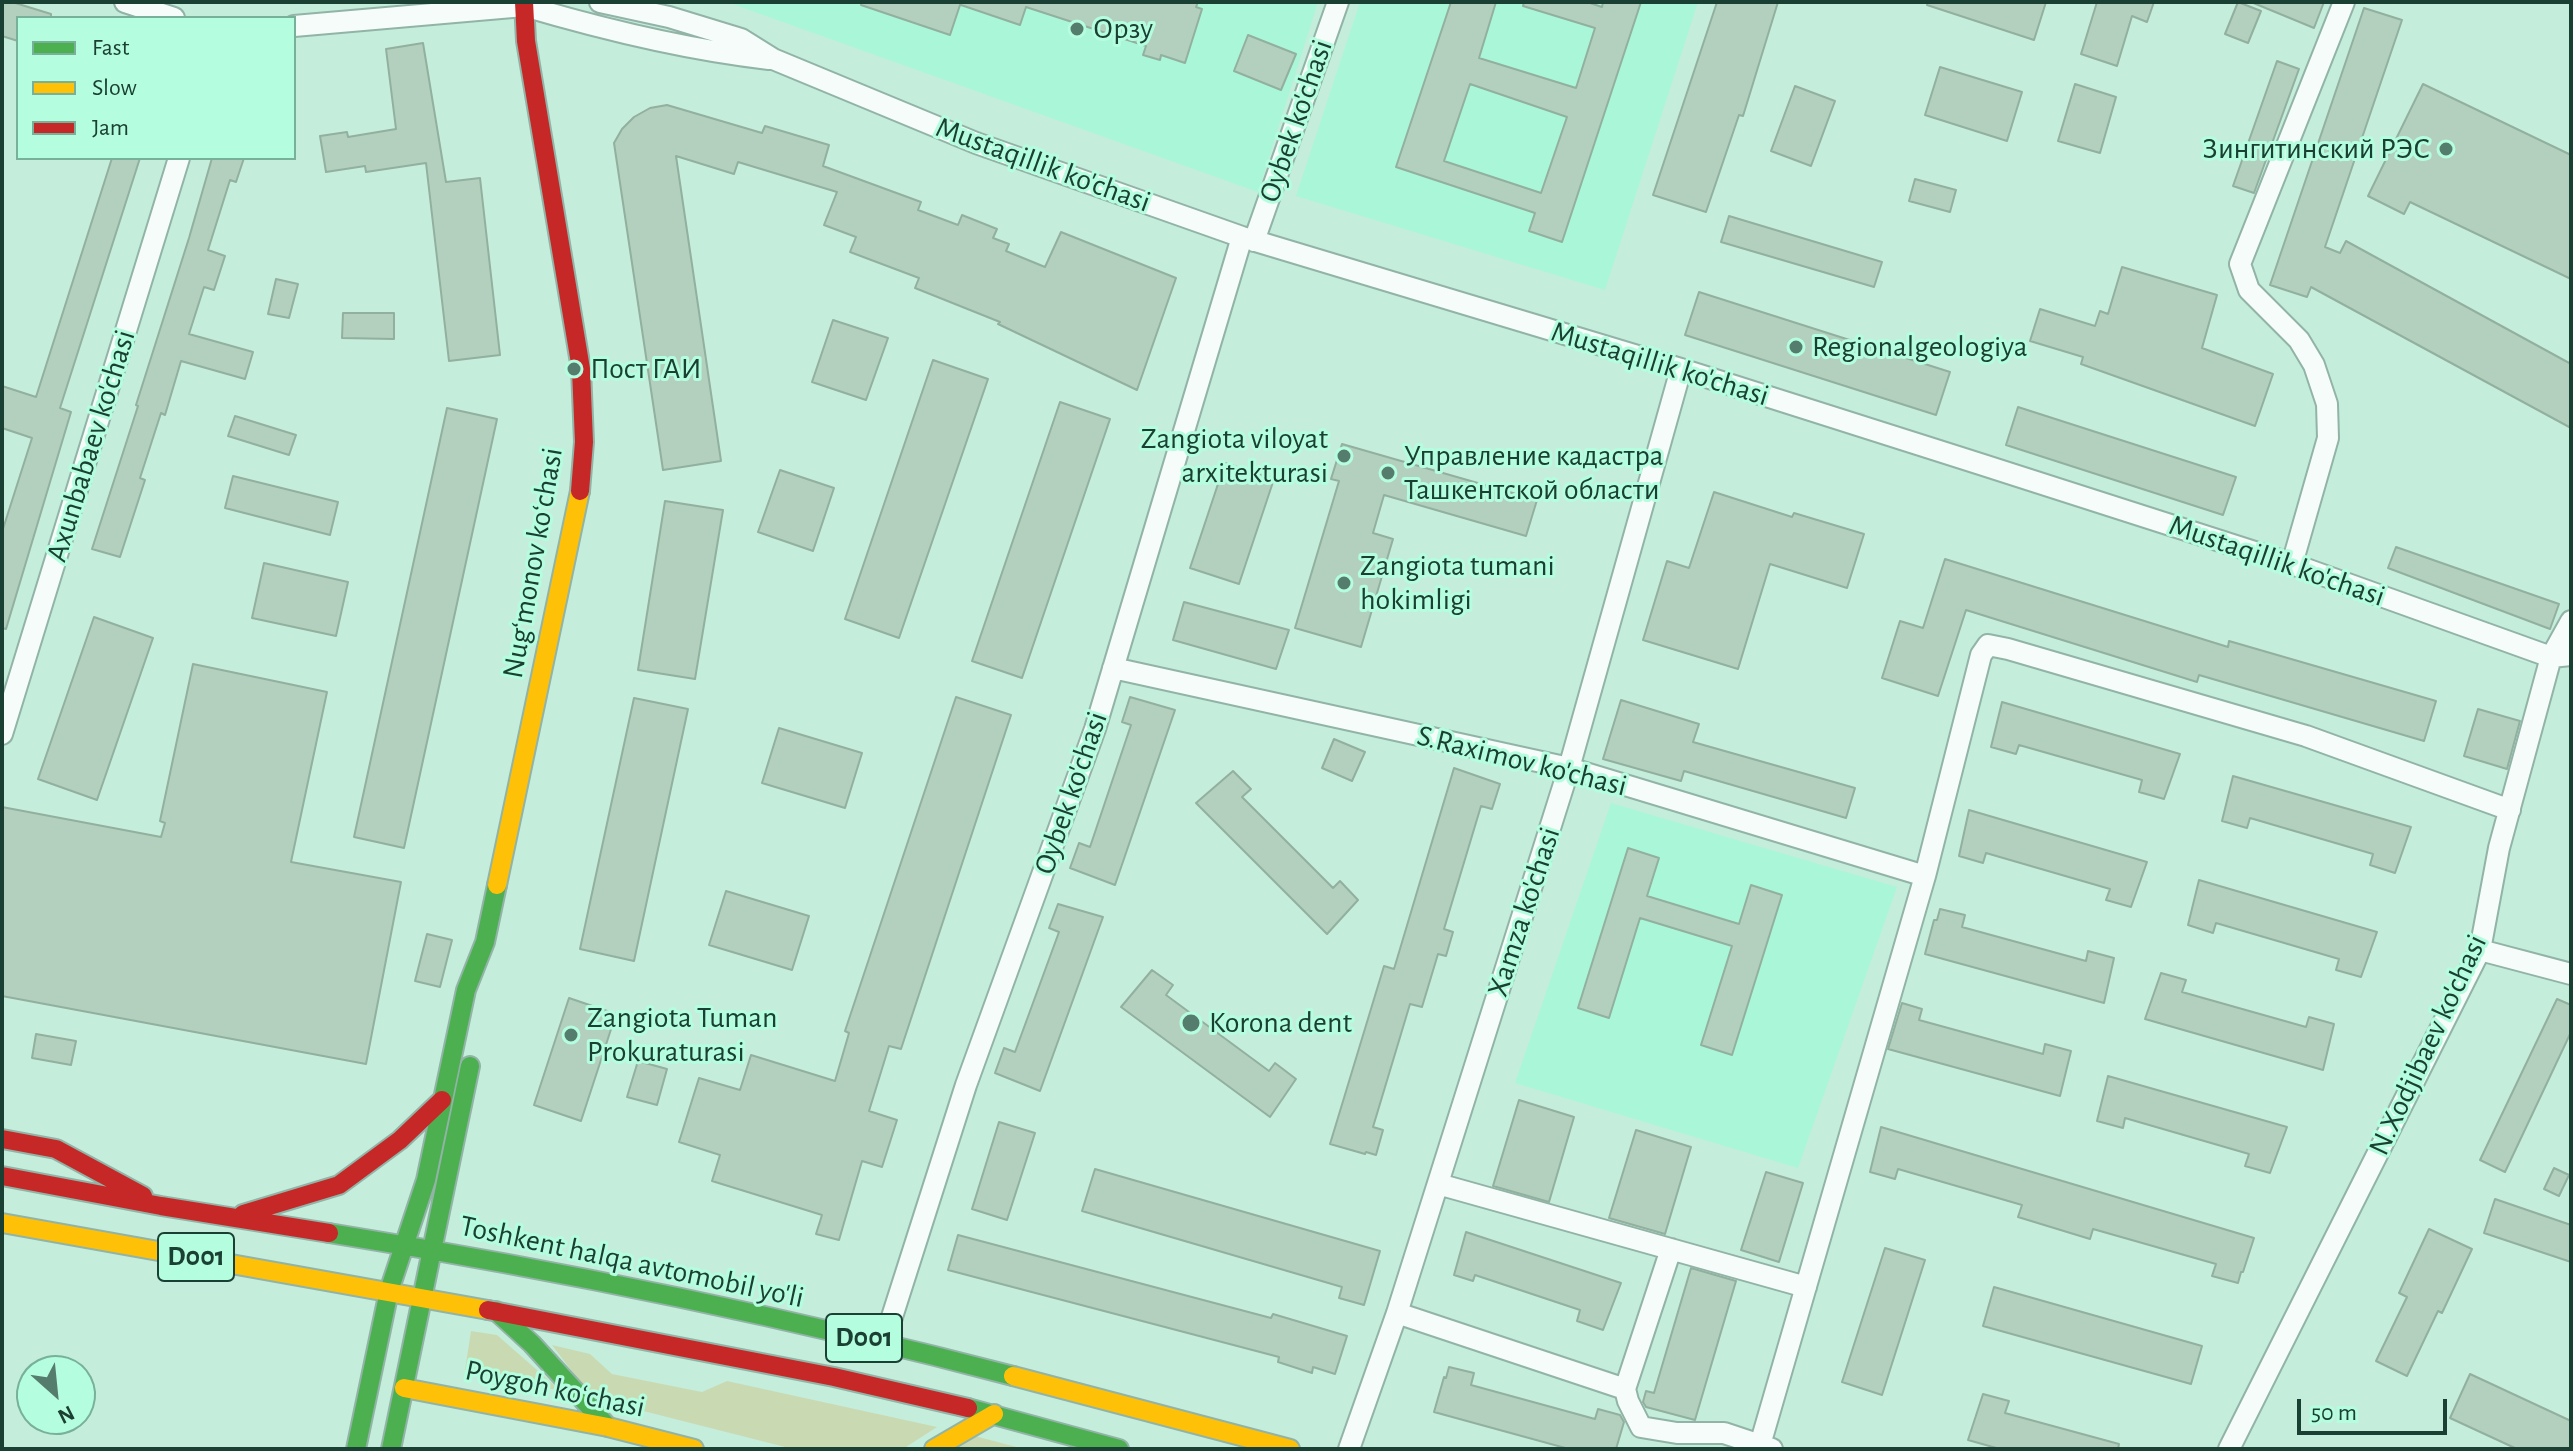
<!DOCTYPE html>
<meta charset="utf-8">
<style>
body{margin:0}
#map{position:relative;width:2573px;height:1451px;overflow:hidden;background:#c5eddc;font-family:"Alegreya Sans",sans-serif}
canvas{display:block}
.frame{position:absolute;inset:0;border:4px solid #194032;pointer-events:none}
.legend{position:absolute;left:16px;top:16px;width:280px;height:144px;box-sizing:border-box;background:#b5fddf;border:2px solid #77b19a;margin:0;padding:10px 14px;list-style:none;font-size:24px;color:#194032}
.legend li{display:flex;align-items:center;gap:16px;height:40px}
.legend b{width:40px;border:2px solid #77b19a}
.north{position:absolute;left:16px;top:1355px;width:80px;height:80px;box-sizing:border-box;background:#b5fddf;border:2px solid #77b19a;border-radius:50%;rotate:153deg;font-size:22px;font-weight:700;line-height:32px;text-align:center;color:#194032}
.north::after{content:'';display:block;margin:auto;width:28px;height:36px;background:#557d6e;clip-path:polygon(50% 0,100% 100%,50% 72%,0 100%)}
.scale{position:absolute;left:2297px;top:1399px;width:150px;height:36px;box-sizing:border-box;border:4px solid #194032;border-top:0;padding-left:10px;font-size:24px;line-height:28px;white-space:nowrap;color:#194032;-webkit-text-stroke:6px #b5fddf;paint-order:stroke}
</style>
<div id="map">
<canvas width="2573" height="1451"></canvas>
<div class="frame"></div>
<ul class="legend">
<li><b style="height:10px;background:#4caf50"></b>Fast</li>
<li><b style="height:10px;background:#ffc107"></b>Slow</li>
<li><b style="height:10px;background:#c62828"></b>Jam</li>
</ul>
<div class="north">N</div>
<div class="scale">50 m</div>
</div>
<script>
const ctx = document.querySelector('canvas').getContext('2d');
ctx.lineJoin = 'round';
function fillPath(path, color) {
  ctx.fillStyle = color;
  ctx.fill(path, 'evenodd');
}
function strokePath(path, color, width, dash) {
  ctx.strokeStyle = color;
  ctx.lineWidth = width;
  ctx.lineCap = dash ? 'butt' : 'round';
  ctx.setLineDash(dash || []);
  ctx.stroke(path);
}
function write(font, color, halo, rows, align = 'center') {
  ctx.font = font + ' "Alegreya Sans",sans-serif';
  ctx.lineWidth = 6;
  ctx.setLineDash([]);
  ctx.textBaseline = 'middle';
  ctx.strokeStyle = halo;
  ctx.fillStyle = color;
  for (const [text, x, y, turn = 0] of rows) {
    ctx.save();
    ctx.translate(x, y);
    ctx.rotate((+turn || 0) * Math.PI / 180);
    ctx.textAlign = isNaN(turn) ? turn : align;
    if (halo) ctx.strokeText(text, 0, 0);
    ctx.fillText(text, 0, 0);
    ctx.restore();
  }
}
fillPath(new Path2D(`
 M 727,2 L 1318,2 L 1258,192 Z
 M 1360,2 L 1698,2 L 1605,290 L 1296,196 Z
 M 1611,803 L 1897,887 L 1798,1168 L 1515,1083 Z`), '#aaf6d8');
fillPath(new Path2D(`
 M 471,1331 L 497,1335 L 561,1391 L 465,1370 Z
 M 552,1345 L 590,1354 L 612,1374 L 702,1392 L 727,1381 L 937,1427 L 903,1449 L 793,1449 L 592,1398 Z
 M 975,1436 L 1024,1449 L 952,1449 Z`), '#c9dab3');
const building = new Path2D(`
 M 2,2 L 12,2 L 51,14 L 51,18 L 18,18 L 18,41 L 2,36 Z
 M 862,2 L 961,2 L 950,35 L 861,5 Z
 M 962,2 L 1198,2 L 1196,7 L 1202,9 L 1185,63 L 1161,55 L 1160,60 L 1143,55 L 1146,46 L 1026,7 L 1020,25 L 961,5 Z
 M 1451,2 L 1496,2 L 1479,58 L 1576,88 L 1595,28 L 1523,6 L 1524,2 L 1587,2 L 1602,7 L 1603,2 L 1641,2 L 1562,242 L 1529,231 L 1535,213 L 1396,167 ZM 1470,84 L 1567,117 L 1541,193 L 1444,161 Z
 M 1717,2 L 1778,2 L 1743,116 L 1739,115 L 1706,212 L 1653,195 Z
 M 1928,2 L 2046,2 L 2034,40 L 1927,5 Z
 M 2097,2 L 2154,2 L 2147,22 L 2132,16 L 2117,66 L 2081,54 Z
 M 2238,2 L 2261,11 L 2248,43 L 2225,34 Z
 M 2251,2 L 2324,2 L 2314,28 Z
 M 2364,8 L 2402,20 L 2325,247 L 2340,253 L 2346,241 L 2571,364 L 2571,428 L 2311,287 L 2307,297 L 2270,285 Z
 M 1248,35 L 1296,54 L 1281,90 L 1234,71 Z
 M 423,43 L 446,182 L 480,178 L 500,355 L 449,361 L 426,163 L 366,172 L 365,166 L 326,172 L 320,136 L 347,132 L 348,137 L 396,129 L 386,49 Z
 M 2277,61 L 2299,69 L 2254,193 L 2233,186 Z
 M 1940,67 L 2022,92 L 2007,141 L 1925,115 Z
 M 2075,84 L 2116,97 L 2100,153 L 2058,141 Z
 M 2423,84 L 2571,155 L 2571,279 L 2410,202 L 2404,214 L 2368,196 Z
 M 1795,86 L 1835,101 L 1811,166 L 1771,151 Z
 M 667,105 L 762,133 L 765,126 L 829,145 L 823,166 L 921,202 L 918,210 L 958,225 L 962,215 L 997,229 L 993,238 L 1009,244 L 1006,251 L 1045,267 L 1061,232 L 1176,278 L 1137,390 L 998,324 L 1000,322 L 915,288 L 919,278 L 850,252 L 856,237 L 824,225 L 837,192 L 738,162 L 734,174 L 676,156 L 721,461 L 663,470 L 614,143 L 622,129 L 634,117 L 650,108 Z
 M 112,158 L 140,158 L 60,408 L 71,412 L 6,629 L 2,628 L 2,532 L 32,438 L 2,428 L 2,386 L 36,397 Z
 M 212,158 L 244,158 L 236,182 L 230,180 L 208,250 L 225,256 L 214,290 L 204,287 L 189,334 L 253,352 L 245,379 L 181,361 L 165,415 L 161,413 L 140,478 L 145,480 L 120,557 L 92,549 L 138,406 L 136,405 L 189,238 Z
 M 1915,179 L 1956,190 L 1950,212 L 1909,201 Z
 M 1729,216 L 1882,262 L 1874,287 L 1721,242 Z
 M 2122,267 L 2217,295 L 2202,348 L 2273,374 L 2255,426 L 2081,364 L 2083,357 L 2030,341 L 2040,309 L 2095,326 L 2100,311 L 2108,314 Z
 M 276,279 L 298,284 L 289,318 L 268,314 Z
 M 1699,292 L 1950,372 L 1936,415 L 1685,335 Z
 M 343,313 L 394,313 L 394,339 L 342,338 Z
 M 833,320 L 888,338 L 866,400 L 812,382 Z
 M 933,360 L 988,379 L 899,638 L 845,619 Z
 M 1060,402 L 1110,419 L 1022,678 L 972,661 Z
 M 2018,407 L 2236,477 L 2223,515 L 2006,445 Z
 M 447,408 L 497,419 L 404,848 L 354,837 Z
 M 235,416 L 296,435 L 289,455 L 228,436 Z
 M 1342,444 L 1537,500 L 1526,536 L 1384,495 L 1373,533 L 1393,539 L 1361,647 L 1295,628 L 1339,481 L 1331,479 Z
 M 1225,463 L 1274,479 L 1239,584 L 1190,568 Z
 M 780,470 L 834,488 L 813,551 L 758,532 Z
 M 233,476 L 338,502 L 330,535 L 225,508 Z
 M 1714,492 L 1792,517 L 1794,513 L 1864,534 L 1847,588 L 1770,564 L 1738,669 L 1643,640 L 1667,561 L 1689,568 Z
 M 665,501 L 723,510 L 695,679 L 638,670 Z
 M 2396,547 L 2559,604 L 2550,629 L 2388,568 Z
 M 1945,559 L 2228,647 L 2229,641 L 2436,701 L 2424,741 L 2199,675 L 2197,682 L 1966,610 L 1938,696 L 1882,678 L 1900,621 L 1923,628 Z
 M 264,563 L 348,582 L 336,636 L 252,618 Z
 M 1184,602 L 1289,630 L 1276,669 L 1173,640 Z
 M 94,617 L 153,638 L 97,800 L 38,779 Z
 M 193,664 L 327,692 L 291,862 L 401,882 L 366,1064 L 2,996 L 2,807 L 161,837 L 165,823 L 160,821 Z
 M 956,697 L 1011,715 L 901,1049 L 889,1046 L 869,1111 L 897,1120 L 882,1167 L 862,1161 L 839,1240 L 816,1234 L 822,1215 L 712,1181 L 720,1155 L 679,1142 L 699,1078 L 740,1090 L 751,1055 L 835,1081 L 849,1033 L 845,1031 Z
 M 1130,697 L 1175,710 L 1115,885 L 1070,868 L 1079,843 L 1090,847 L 1131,725 L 1122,722 Z
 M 634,698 L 688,709 L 634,961 L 580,949 Z
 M 1621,700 L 1699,724 L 1693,742 L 1855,788 L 1846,818 L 1684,771 L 1681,781 L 1603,759 Z
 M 2002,702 L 2180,754 L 2164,799 L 2139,792 L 2142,780 L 2019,745 L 2016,754 L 1991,747 Z
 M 2478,709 L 2520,721 L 2507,769 L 2464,756 Z
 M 779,728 L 862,753 L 845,808 L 762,783 Z
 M 1334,739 L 1365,752 L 1352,781 L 1322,768 Z
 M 1454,768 L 1500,784 L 1492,809 L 1481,806 L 1444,929 L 1453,932 L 1446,956 L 1438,954 L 1422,1007 L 1410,1004 L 1373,1127 L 1383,1130 L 1376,1155 L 1366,1152 L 1365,1154 L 1330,1144 L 1384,966 L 1394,969 Z
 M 1233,771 L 1251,789 L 1242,797 L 1333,888 L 1340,881 L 1358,900 L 1327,934 L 1196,803 Z
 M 2233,776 L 2411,827 L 2395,873 L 2370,865 L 2373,854 L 2250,818 L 2247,828 L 2222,821 Z
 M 1969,810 L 2147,862 L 2131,907 L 2106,900 L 2110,889 L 1986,853 L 1983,863 L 1959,856 Z
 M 1628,848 L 1659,858 L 1647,896 L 1739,924 L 1751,885 L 1782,895 L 1732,1055 L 1701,1045 L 1732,946 L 1640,918 L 1609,1018 L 1578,1008 Z
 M 2199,880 L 2377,932 L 2361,977 L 2336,970 L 2339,959 L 2216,923 L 2213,933 L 2188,925 Z
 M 726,891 L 809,916 L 792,970 L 709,945 Z
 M 1058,904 L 1103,917 L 1040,1091 L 995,1073 L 1004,1048 L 1015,1052 L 1059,932 L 1049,928 Z
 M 1940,909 L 1965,915 L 1962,927 L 2086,961 L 2088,951 L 2114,958 L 2104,1003 L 1925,954 L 1934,920 L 1937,920 Z
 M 427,934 L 452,940 L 440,987 L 415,981 Z
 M 1152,970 L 1173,985 L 1166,995 L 1269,1071 L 1275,1063 L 1296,1079 L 1270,1117 L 1121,1007 Z
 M 2161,973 L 2186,980 L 2182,992 L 2306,1027 L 2309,1017 L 2334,1024 L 2323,1070 L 2145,1019 Z
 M 569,998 L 616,1014 L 581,1121 L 534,1105 Z
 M 2557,999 L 2571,1005 L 2571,1032 L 2505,1172 L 2480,1160 Z
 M 1902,1003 L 1922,1009 L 1919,1020 L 2043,1054 L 2045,1044 L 2071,1051 L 2060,1096 L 1888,1049 Z
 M 36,1034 L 76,1041 L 71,1065 L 32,1058 Z
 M 638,1061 L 667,1069 L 657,1105 L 627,1097 Z
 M 2108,1076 L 2287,1127 L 2270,1173 L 2245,1166 L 2249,1154 L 2125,1118 L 2123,1128 L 2097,1121 Z
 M 1519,1100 L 1574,1117 L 1549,1202 L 1493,1186 Z
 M 999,1122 L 1035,1133 L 1007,1220 L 972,1209 Z
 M 1881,1127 L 2254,1238 L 2243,1272 L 2241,1272 L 2238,1283 L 2212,1276 L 2216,1264 L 2093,1229 L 2090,1239 L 2018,1217 L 2022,1205 L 1898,1169 L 1895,1179 L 1870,1172 Z
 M 1636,1130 L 1691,1147 L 1665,1234 L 1609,1218 Z
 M 2554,1168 L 2569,1175 L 2559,1196 L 2544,1189 Z
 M 1095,1169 L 1380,1251 L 1364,1305 L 1339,1298 L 1342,1287 L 1082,1211 Z
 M 1766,1172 L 1803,1183 L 1779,1262 L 1741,1250 Z
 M 2495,1199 L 2571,1225 L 2571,1262 L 2484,1233 Z
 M 2429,1229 L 2472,1249 L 2442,1313 L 2438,1311 L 2407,1376 L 2376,1361 L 2407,1297 L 2399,1293 Z
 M 1466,1232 L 1621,1283 L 1603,1330 L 1577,1321 L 1580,1310 L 1475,1275 L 1473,1281 L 1454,1275 Z
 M 958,1235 L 1271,1318 L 1273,1314 L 1347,1336 L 1335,1374 L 1313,1367 L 1312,1373 L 1278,1362 L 1279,1357 L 948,1270 Z
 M 1885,1248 L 1925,1260 L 1882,1395 L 1842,1382 Z
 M 1691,1268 L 1736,1281 L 1695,1420 L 1646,1407 L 1643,1402 L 1646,1391 L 1654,1393 Z
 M 1994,1287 L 2202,1346 L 2191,1384 L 1983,1326 Z
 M 1449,1367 L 1474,1373 L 1471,1385 L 1595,1419 L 1598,1409 L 1620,1415 L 1624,1422 L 1616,1449 L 1569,1449 L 1434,1412 L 1444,1377 L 1446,1378 Z
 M 2470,1374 L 2571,1421 L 2571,1449 L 2517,1449 L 2450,1418 Z
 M 1983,1394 L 2009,1401 L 2005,1413 L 2119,1444 L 2118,1449 L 2000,1449 L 1968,1440 Z`);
fillPath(building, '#b3d0be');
strokePath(building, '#92b09e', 2);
const street = new Path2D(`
 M 125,2 L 174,18
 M 600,2 L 669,17 L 741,39 L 773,59 L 976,143 L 1242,237 L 1681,369 L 1977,463 L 2292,564 L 2551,657 L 2571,655
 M 524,6 C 602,29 688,50 769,59
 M 294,26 L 524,6 L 537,3
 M 1254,241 L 1338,2
 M 2292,564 L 2328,438 L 2327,404 L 2314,365 L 2299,340 L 2249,290 L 2240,264 L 2344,2
 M 1113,668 L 1569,768 L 1925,876
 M 2,734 L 179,158
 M 2480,950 L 2571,974
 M 1438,1184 L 1806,1287
 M 1397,1313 L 1625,1389 L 1628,1401 L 1641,1427 L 1677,1433 L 1724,1433 L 1772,1449
 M 884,1342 L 966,1085 L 1095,729 L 1242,237
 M 1625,1389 L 1671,1249
 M 1760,1445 L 1925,876 L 1981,655 L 1988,645 L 2008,649 L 2306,736 L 2510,810
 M 1349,1449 L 1397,1313 L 1569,768 L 1681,369
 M 2229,1449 L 2480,950 L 2499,848 L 2551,657 L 2571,621`);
const fast = new Path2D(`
 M 329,1233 C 559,1270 788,1317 1013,1376
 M 496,1311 L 532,1344 L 608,1427
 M 968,1408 L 1119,1449
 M 356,1449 L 389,1291 L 426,1180 L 466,990 L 485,942 L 497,885
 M 391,1449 L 470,1066`);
const slow = new Path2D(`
 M 497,885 L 580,491
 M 2,1223 L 488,1310
 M 1013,1376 L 1290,1449
 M 404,1388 L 608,1427 L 694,1449
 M 934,1449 L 994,1414`);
const jam = new Path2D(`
 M 524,2 L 526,41 L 581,369 L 584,442 L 580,491
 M 2,1139 L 56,1149 L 143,1196
 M 2,1176 L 161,1206 L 329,1233
 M 243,1214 L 339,1185 L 400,1140 L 442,1100
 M 488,1310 L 834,1377 L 968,1408`);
strokePath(street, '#91b4a7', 24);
strokePath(fast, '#91b4a7', 22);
strokePath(slow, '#91b4a7', 22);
strokePath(jam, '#91b4a7', 22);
strokePath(street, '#f6fcfa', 20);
strokePath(fast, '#4caf50', 18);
strokePath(slow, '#ffc107', 18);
strokePath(jam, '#c62828', 18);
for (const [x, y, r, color] of [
 [1077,29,8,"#557d6e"],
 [2446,149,8,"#557d6e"],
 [1796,347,8,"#557d6e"],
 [574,369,8,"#557d6e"],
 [1344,456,8,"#557d6e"],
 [1388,473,8,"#557d6e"],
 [1344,583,8,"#557d6e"],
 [1191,1023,10,"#557d6e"],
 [571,1035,8,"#557d6e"]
]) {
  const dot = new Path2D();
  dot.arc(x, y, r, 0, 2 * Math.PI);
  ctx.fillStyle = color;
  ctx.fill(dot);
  strokePath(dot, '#b5fddf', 3);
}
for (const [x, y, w] of [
 [196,1257,76],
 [864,1338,76]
]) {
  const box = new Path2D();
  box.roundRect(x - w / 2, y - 24, w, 48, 6);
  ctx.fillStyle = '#b5fddf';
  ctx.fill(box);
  strokePath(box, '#194032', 2);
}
write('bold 28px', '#194032', null, [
 ["D001",196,1257],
 ["D001",864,1338]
]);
write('30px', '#194032', '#b5fddf', [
 ["Орзу",1093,29],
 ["Зингитинский РЭС",2430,149,"right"],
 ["Regionalgeologiya",1812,347],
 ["Пост ГАИ",590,369],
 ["Zangiota viloyat",1328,439,"right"],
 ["arxitekturasi",1328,473,"right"],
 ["Управление кадастра",1404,456],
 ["Ташкентской области",1404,490],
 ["Zangiota tumani",1360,566],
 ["hokimligi",1360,600],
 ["Zangiota Tuman",587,1018],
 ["Prokuraturasi",587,1052],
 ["Korona dent",1209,1023]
], 'left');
write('30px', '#194032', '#b5fddf', [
 ["Oybek ko'chasi",1296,121,-71],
 ["Mustaqillik ko'chasi",1043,165,20],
 ["Mustaqillik ko'chasi",1660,364,17],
 ["Axunbabaev ko'chasi",91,446,-73],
 ["Mustaqillik ko'chasi",2277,561,19],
 ["Nugʻmonov koʻchasi",533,563,-80],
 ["S.Raximov ko'chasi",1522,761,14],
 ["Oybek ko'chasi",1071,793,-71],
 ["Xamza ko'chasi",1524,912,-72],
 ["N.Xodjibaev ko'chasi",2428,1045,-65],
 ["Toshkent halqa avtomobil yo'li",632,1262,12],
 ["Poygoh koʻchasi",555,1389,12]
]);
</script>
